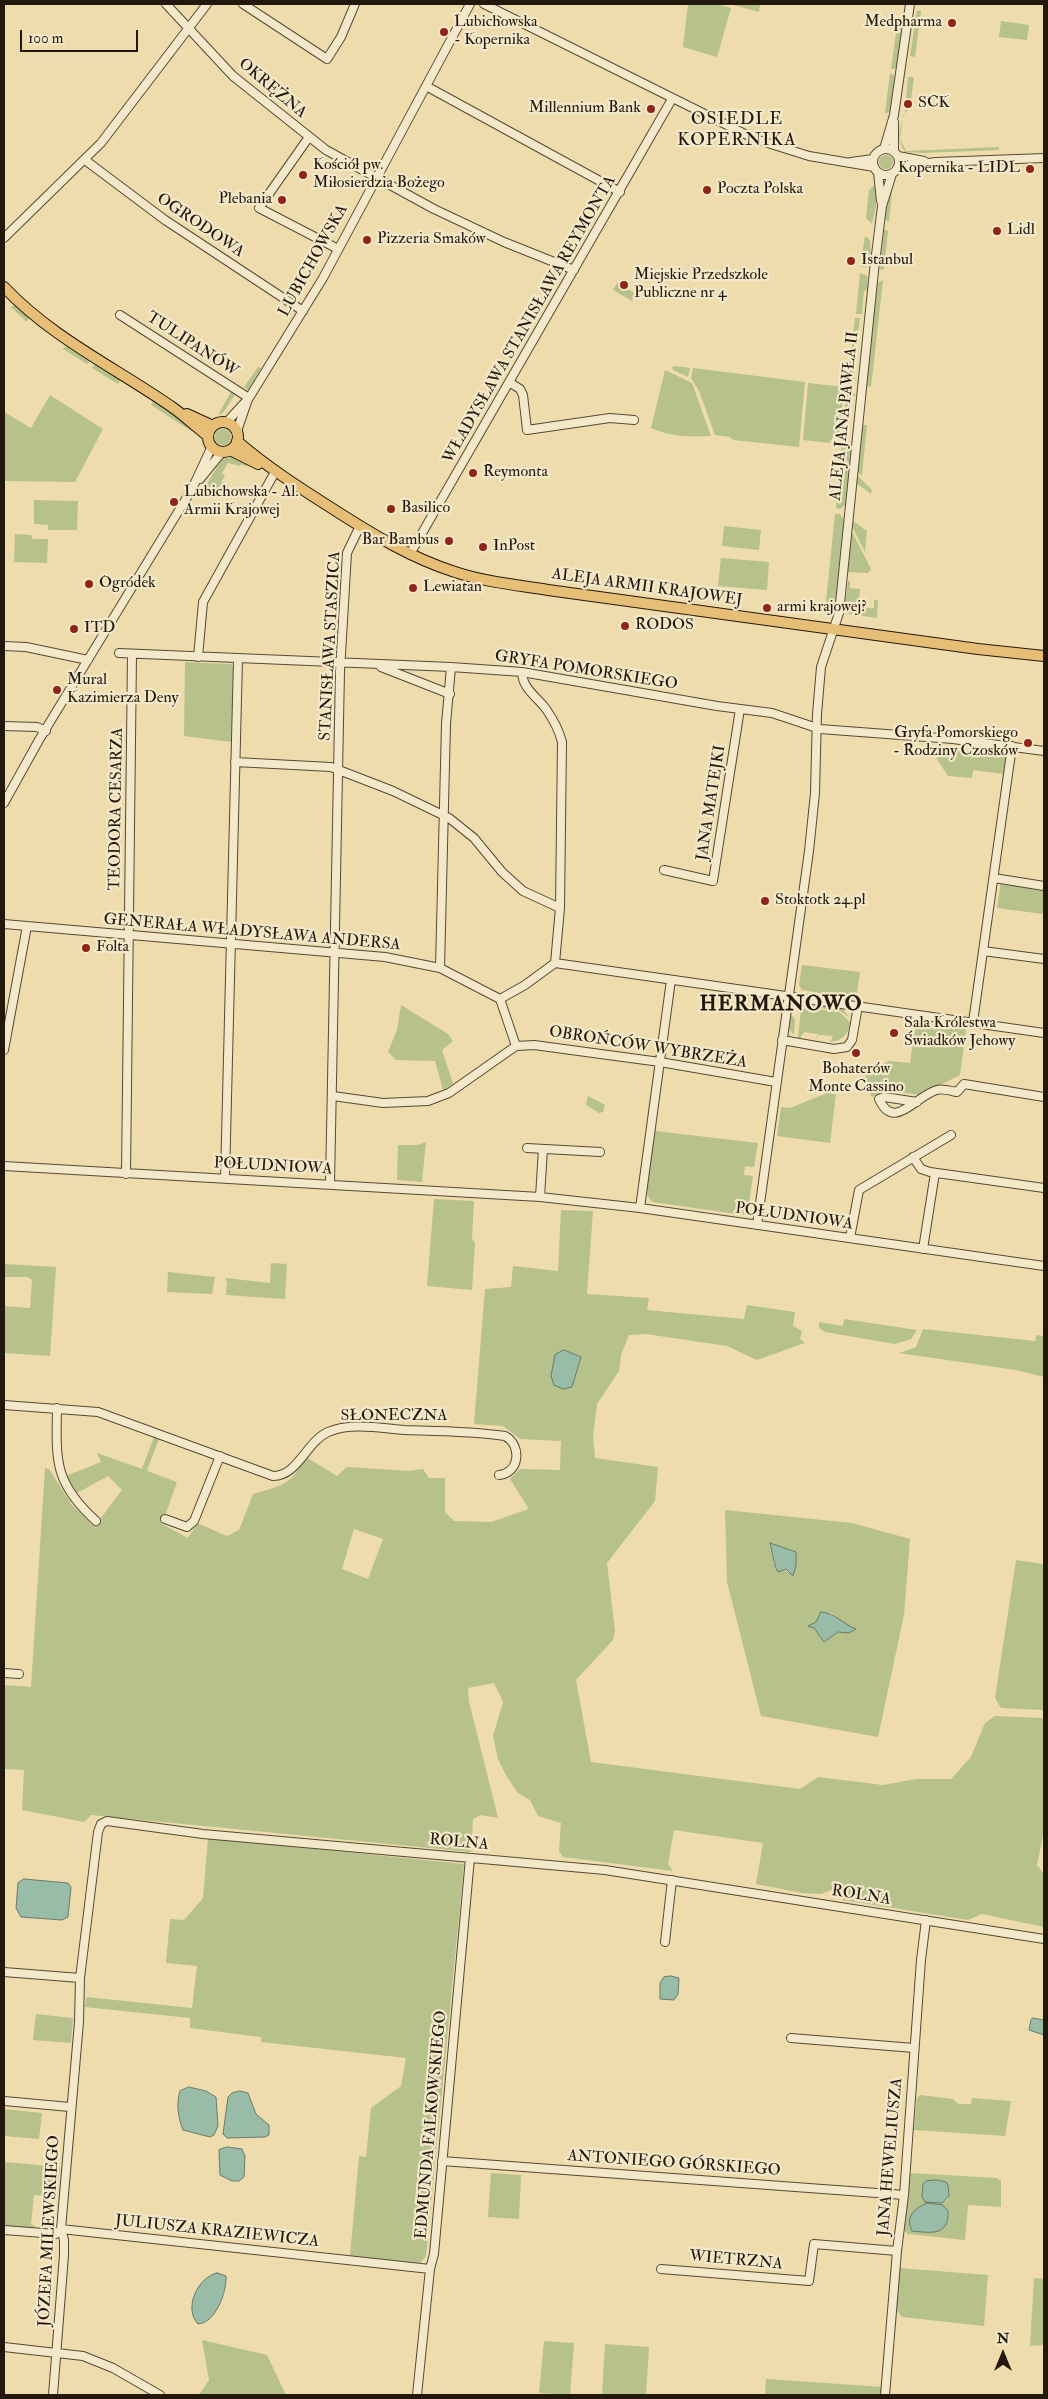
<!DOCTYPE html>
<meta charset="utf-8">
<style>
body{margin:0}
#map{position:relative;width:1048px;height:2399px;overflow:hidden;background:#eedcad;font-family:"IM FELL Double Pica",serif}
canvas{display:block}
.frame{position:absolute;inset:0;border:5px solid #23180c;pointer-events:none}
.north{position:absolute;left:978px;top:2329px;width:50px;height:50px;-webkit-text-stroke:4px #f4e8ca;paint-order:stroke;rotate:0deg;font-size:14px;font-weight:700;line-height:20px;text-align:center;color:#23180c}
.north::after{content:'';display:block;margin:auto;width:18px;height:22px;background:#23180c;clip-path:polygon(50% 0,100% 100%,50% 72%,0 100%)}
.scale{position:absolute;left:20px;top:30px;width:118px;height:22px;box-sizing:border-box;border:2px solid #23180c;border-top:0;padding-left:6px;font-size:15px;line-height:18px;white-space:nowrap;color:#23180c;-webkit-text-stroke:4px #f4e8ca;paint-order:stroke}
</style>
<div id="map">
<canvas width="1048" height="2399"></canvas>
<div class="frame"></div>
<div class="north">N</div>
<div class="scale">100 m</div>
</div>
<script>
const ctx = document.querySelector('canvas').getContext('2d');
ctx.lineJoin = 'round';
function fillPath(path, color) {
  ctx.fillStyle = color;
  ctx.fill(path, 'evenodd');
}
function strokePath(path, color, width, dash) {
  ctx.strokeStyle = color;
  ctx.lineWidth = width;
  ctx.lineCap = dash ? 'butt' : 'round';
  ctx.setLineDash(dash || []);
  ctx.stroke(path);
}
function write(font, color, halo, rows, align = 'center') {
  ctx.font = font + ' "IM FELL Double Pica",serif';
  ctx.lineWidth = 4.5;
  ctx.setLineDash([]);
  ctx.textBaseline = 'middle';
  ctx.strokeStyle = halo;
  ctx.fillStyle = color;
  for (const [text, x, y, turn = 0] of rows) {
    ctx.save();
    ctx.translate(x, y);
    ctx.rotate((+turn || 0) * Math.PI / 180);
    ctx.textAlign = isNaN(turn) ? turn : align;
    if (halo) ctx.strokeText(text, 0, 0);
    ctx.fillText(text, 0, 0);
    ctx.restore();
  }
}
fillPath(new Path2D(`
 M 688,4 L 716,4 L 731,8 L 717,57 L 683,47 Z
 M 730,4 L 760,4 L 759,12 Z
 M 917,11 L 921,11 L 915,57 L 910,56 Z
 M 1001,21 L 1029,25 L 1027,40 L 999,37 Z
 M 897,26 L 902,29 L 896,67 L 894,69 L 891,69 Z
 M 890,73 L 895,76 L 890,111 L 887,113 L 885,113 Z
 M 908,77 L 914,77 L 910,108 L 903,115 L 900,139 L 906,151 L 999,147 L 1000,107 L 999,150 L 923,153 L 905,152 C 892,134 906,115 908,100 L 906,99 Z
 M879 162a7 7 0 1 1 14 0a7 7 0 1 1-14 0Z
 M 873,186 L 876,187 L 876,206 L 872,224 L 866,218 L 869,190 Z
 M 889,188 L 892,192 L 889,222 L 885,219 Z
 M 884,229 L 888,231 L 884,269 L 880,270 Z
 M 865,236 L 870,240 L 871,262 L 867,267 L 860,267 Z
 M 860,273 L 867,276 L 868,289 L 864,291 L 862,314 L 856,314 Z
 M 883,280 L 871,387 L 866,386 L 877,283 Z
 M 617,283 L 636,294 L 632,301 L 613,290 Z
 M 15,305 L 29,317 L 27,322 L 11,307 Z
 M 855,318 L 860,318 L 853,378 L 857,379 L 848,381 Z
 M 66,346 L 89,361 L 89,362 L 87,364 L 63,349 Z
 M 95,364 L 120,380 L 120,381 L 118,384 L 92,368 Z
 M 674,366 L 690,368 L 688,377 L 673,370 L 672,367 Z
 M 258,367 L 261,368 L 248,390 L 244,387 Z
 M 693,368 L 805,382 L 799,447 L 733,440 L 730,437 L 715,435 L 699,391 L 691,378 Z
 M 665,370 L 692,383 L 711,436 C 689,437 672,437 651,428 Z
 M 808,383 L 844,387 L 839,435 L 833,437 L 829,443 L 803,440 Z
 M 232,390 L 236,393 L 223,413 L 218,415 Z
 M 847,390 L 852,391 L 856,396 L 851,396 L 847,429 L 842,434 Z
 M 50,395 L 103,429 L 75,482 L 4,481 L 4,412 L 31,428 Z
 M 153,401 L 195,429 L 191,431 L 151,405 Z
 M 862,425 L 867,425 L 862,475 L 857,472 Z
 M215 437a8 8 0 1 1 16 0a8 8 0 1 1-16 0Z
 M 842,441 L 848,442 L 851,446 L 850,464 L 841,455 Z
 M 231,457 L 247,465 L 246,467 L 241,464 L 240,466 L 228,463 L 222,473 L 225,476 L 221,482 L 229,485 L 221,497 L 211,491 L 213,487 L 205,487 L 222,459 Z
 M 840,458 L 849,468 L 846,504 L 840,509 L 836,508 Z
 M 857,475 L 872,490 L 871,494 L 856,483 Z
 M 34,500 L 78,501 L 77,530 L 48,530 L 48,525 L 34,524 Z
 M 835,514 L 840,514 L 844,520 L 834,612 L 825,611 Z
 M 852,520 L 867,531 L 865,552 L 852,526 Z
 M 724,526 L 761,530 L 759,550 L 722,546 Z
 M 851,530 L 871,569 L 868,573 L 847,572 Z
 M 15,534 L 31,535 L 33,539 L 48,539 L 47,563 L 14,562 Z
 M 721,558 L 769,562 L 767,590 L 718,586 Z
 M 848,581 L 850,581 L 850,588 L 860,589 L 859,600 L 865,605 L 865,608 L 874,608 L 874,600 L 878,600 L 877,618 L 844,613 Z
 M 185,662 L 231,664 L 233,667 L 231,742 L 184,736 Z
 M 942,747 L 1007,757 L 1004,774 L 973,770 L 972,778 L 948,776 L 933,753 L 941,754 Z
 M 1001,881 L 1044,887 L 1043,914 L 997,908 Z
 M 802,965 L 860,972 L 856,999 L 802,990 L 799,985 Z
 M 802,1002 L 842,1008 L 849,1017 L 840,1011 L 806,1006 Z
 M 401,1005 L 448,1034 L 453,1041 L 442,1050 L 453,1084 L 443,1090 L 435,1061 L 396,1060 L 388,1052 L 397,1030 Z
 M 805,1008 L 839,1012 L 850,1022 C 849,1034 842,1041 830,1042 L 833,1036 L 819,1035 L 815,1040 L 818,1034 L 804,1032 L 800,1038 L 798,1038 L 801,1010 Z
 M 790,1014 L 795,1019 L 794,1035 L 788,1028 Z
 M 916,1022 L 966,1029 L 960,1075 L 920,1095 L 885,1090 L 872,1097 L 865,1085 L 866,1072 L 889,1061 L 910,1063 Z
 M 827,1093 L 836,1094 L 830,1143 L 777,1136 L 781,1107 L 790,1108 Z
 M 588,1096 L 605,1105 L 603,1112 L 599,1113 L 586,1105 Z
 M 655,1131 L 758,1143 L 754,1167 L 745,1166 L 744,1175 L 753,1176 L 748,1211 L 743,1215 L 652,1202 L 646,1193 Z
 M 426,1142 L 422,1182 L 397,1180 L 398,1145 L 417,1145 Z
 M 434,1199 L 474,1201 L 472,1239 L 475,1243 L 472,1290 L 427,1286 Z
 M 561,1210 L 593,1211 L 587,1294 L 649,1298 L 647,1310 L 744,1319 L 747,1305 L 795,1312 L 793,1326 L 802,1331 L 800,1339 L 805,1343 L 757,1360 L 727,1346 L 646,1334 L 629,1335 L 621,1355 L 619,1371 L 597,1404 L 593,1436 L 595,1458 L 658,1467 L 655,1501 L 607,1563 L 615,1631 L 613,1640 L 576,1680 L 591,1762 L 800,1789 L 818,1777 L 883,1785 L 916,1779 L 951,1779 L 971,1757 L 985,1723 L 995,1716 L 1043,1718 L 1044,1831 L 1037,1865 L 1044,1874 L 1044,1927 L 982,1914 L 968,1920 L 843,1900 L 838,1887 L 821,1894 L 802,1893 L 756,1884 L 763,1843 L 674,1830 L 668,1864 L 673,1871 L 563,1857 L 559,1851 L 561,1823 L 538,1816 L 530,1800 L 518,1793 L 507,1777 L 498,1759 L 493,1736 L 503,1702 L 494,1683 L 468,1688 L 469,1702 L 498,1818 L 481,1815 L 473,1819 L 471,1852 L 91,1815 L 84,1822 L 22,1810 L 24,1770 L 4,1769 L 4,1685 L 31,1687 L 45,1468 L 49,1469 L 72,1505 L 93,1526 L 100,1519 L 122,1490 L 108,1476 L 75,1494 L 66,1476 L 101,1462 L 97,1453 L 142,1469 L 154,1437 L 159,1439 L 147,1471 L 177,1482 L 162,1524 L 188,1538 L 197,1523 L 227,1536 L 239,1530 L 253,1494 C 283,1485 290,1486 306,1457 L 337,1476 L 347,1467 L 409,1471 L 423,1469 L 429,1478 L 445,1478 L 445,1512 L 454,1521 L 491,1522 L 529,1509 L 510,1479 L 520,1469 L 560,1470 L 561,1441 L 520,1439 L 503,1426 L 474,1424 L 485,1289 L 511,1287 L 513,1266 L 558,1271 ZM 354,1529 L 383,1539 L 368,1579 L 342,1569 Z
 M 271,1263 L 287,1264 L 285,1299 L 226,1295 L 227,1283 L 225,1278 L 270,1283 Z
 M 4,1264 L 56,1267 L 50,1356 L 4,1353 L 4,1306 L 30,1308 L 32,1280 L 27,1277 L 4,1277 Z
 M 168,1272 L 215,1277 L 212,1294 L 167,1292 Z
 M 844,1319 L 917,1330 L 911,1339 L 895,1344 L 825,1332 L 819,1328 L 819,1322 L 843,1326 Z
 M 923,1329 L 1035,1341 L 1036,1335 L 1044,1336 L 1044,1377 L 1016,1370 L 899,1353 L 916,1347 Z
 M 725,1510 L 852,1523 L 910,1539 L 904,1615 L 878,1737 L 761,1716 L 727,1582 ZM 770,1543 L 796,1552 L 793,1575 L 773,1563 L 774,1553 ZM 831,1613 L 843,1624 L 855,1629 L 849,1633 L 838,1632 L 824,1642 L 814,1628 Z
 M 1016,1560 L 1044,1564 L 1043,1710 L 1001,1708 L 995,1698 Z
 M 208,1838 L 464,1864 L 426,2256 L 420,2263 L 350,2256 L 359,2156 L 366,2157 L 371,2108 L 401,2086 L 406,2058 L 261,2042 L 261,2037 L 190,2028 L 190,2018 L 85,2007 L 86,1997 L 192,2008 L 197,1966 L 166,1963 L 170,1919 L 184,1920 L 203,1898 Z
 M 36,2014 L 73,2018 L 71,2043 L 33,2040 Z
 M 920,2095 L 953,2099 L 958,2104 L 971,2104 L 972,2098 L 1011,2101 L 1005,2136 L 914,2130 L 917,2098 Z
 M 4,2109 L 42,2113 L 39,2139 L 4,2136 Z
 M 4,2162 L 60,2167 L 57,2197 L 34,2195 L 31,2224 L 42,2231 L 4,2228 Z
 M 491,2173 L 521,2175 L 519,2219 L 488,2217 Z
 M 910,2173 L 997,2178 L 1001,2181 L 1001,2207 L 968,2205 L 965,2240 L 908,2234 L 903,2230 L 907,2177 ZM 926,2181 L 948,2185 L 949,2196 L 946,2201 L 922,2197 L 923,2184 Z
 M 899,2268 L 988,2275 L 984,2326 L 902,2317 L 896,2309 Z
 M 1034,2278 L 1044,2279 L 1044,2345 L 1030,2346 Z
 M 202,2340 L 267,2355 L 286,2395 L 199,2395 L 209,2380 Z
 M 544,2341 L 574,2343 L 570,2395 L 539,2393 Z
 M 605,2344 L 649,2347 L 646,2395 L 602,2395 Z
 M 766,2379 L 883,2387 L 882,2395 L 765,2395 Z`), '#b6c18c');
const water = new Path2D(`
 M 564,1350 L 581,1357 L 572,1387 L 563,1389 L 554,1385 L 551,1376 L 555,1355 Z
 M 770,1543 L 796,1552 L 796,1565 L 793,1576 L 786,1569 L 778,1572 C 773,1563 773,1553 770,1543 Z
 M 821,1612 C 835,1613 843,1624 856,1629 L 849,1633 L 838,1632 L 824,1642 L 814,1628 L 808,1626 L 816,1622 Z
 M 24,1879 L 68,1883 L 71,1887 L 68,1917 L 62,1920 L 21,1917 L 16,1908 L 18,1883 Z
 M 671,1976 L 679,1978 L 678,1994 L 674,2000 L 660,1999 L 660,1983 L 664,1977 Z
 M 1033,2018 L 1044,2020 L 1044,2035 L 1029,2030 L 1031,2020 Z
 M 189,2087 L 206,2091 L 216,2097 L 218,2126 L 214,2135 L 210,2137 L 183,2130 C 178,2118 176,2103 180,2091 Z
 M 240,2091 L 248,2093 L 256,2114 L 269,2125 L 269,2135 L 265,2137 L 227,2138 L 223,2134 L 228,2097 L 232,2093 Z
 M 227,2147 L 242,2149 L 245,2156 L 244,2177 L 239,2181 L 232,2181 L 220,2175 L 219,2150 Z
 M 937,2180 L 946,2182 L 948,2185 L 949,2196 L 942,2203 L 925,2202 L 922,2197 L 923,2184 L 926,2181 Z
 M 927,2203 L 943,2205 L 948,2211 C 949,2236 932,2233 912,2231 C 905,2216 914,2209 927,2203 Z
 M 217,2273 L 226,2276 C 227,2291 216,2323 198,2324 C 183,2308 198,2277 217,2273 Z`);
fillPath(water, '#99bca9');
strokePath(water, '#6a7a6a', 1);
const minor = new Path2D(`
 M 166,4 L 233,76 L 326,150 L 434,209 L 504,242 L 574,270
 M 243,4 L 327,59 L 341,37 L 355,4
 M 484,4 L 755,139 L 809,156 L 874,167
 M 426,86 L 620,192
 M 309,137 L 259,208 L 338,249
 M873 162a13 13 0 1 1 26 0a13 13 0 1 1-26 0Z
 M 884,149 L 894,115 L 910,4
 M 894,151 L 894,122
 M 898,156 L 924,161
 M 85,160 L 165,220 L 303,311
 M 851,162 L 873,159
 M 899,167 L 936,162 L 1044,158
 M 878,172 L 881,201
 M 4,238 L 101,143 L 207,4
 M 120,315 L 249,398
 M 509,382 L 520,389 L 523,395 L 527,430 L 610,418 L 634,420
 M 226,423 L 249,398 L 323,278 L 470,4
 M 237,431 L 247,402
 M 200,479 L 222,452
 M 410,554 L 672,99
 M 4,646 L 26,647 L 88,660
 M 119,653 L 451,667 L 522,672 L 717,706 L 772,713 L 820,729 L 953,739 L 1044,751
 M 198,657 L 203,602 L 275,472
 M 381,667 L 450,694
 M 522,672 C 522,688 537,697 546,709 C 553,719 559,730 562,742 L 560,908 L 555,963
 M 4,726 L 37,727 L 46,731
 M 235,762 L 331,767 L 393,791 L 449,818 L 474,838 L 502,872 L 523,891 L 560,908
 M 4,803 L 39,740 L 192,489 L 212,446
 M 664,870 L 713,881 L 740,709
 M 994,878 L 1044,886
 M 4,924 L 385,957 L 440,968 L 500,999 L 525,985 L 555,963 L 1044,1033
 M 983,951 L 1044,959
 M 440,968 L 446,724 L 451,667
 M 500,999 L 516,1046
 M 973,1022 L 1012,746
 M 782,1040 L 834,1049 L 847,1047 L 852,1040 L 858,1006
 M 4,1050 L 27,926
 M 333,1096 L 383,1103 L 428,1101 L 449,1093 L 516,1046 L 534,1045 L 660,1062 L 776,1082
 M 917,1102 L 884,1097 L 879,1099 C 894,1132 915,1096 937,1090 C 942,1088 951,1091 957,1092 L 964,1084 L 1044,1097
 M 527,1148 L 600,1152
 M 913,1157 L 921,1169 L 930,1172 L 1044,1188
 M 4,1166 L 540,1197 L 640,1208 L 1044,1266
 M 126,1174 L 132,654
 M 225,1178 L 238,659
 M 330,1184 L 340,671 L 347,553 L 360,526
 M 540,1197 L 543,1149
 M 640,1208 L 671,980
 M 757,1225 L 809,851 L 815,793 L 817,714 L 821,667 L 839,613 L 874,271 L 882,206 L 892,174
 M 850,1238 L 859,1190 L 951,1135
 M 923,1249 L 935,1173
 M 4,1405 L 98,1412 L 273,1476 C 298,1476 306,1442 328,1432 C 350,1422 381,1428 404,1430 C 438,1431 471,1431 505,1436 C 522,1445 520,1473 499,1475
 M 57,1408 C 56,1461 54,1483 96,1521
 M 165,1519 L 187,1527 L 194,1521 L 220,1456
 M 4,1673 L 19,1674
 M 665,1942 L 672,1880
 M 4,1972 L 80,1978 L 98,1832 L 101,1824 L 107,1821 L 203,1834 L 605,1870 L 1044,1939
 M 791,2038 L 914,2048
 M 4,2101 L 70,2107
 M 442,2161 L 904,2195
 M 4,2230 L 56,2234 L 61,2229 L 430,2269
 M 661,2269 L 809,2281 L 814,2244 L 897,2251
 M 4,2347 L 83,2356 L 113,2368 L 160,2395
 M 53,2395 L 64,2255 L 64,2240 L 61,2229 L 79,2022 L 80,1978
 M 417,2395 L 430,2269 L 434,2254 L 470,1858
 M 885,2395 L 897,2251 L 904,2195 L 921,1960 L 926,1920`);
const major = new Path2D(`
 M 4,287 C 52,338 116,368 172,407 C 185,416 196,427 208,436
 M 187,414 L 213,426
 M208 437a15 15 0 1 1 30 0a15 15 0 1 1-30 0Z
 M 237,441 C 267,467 300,488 333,509 C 372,534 411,558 455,572 C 485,582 517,585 548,590 L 978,649 L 1044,656
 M 230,450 L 258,464`);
strokePath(minor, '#564934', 10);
strokePath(major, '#23180c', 12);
strokePath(minor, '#f4e8ca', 8);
strokePath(major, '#e7be76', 10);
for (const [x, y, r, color] of [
 [952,23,5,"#8f2418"],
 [444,32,5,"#8f2418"],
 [908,104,5,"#8f2418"],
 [651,109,5,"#8f2418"],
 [1030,169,5,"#8f2418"],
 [303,175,5,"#8f2418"],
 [707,190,5,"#8f2418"],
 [282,200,5,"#8f2418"],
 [997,231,5,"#8f2418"],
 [367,240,5,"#8f2418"],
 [851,261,5,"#8f2418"],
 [624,285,5,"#8f2418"],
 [473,473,5,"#8f2418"],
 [174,502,5,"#8f2418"],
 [391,509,5,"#8f2418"],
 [449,541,5,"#8f2418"],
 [483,547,5,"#8f2418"],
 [89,584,5,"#8f2418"],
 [413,588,5,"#8f2418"],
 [767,608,5,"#8f2418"],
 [625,626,5,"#8f2418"],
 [74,629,5,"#8f2418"],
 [57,690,5,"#8f2418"],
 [1028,743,5,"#8f2418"],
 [765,901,5,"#8f2418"],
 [86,948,5,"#8f2418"],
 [894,1033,5,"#8f2418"],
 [856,1053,5,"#8f2418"]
]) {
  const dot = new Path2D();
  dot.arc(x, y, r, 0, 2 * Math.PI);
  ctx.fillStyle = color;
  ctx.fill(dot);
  strokePath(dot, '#f4e8ca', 2);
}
write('16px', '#23180c', '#f4e8ca', [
 ["Lubichowska",454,23],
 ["- Kopernika",454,41],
 ["Medpharma",942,23,"right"],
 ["SCK",918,104],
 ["Millennium Bank",641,109,"right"],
 ["Kościół pw.",313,166],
 ["Miłosierdzia Bożego",313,184],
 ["Kopernika - LIDL",1020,169,"right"],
 ["Poczta Polska",717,190],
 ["Plebania",272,200,"right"],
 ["Lidl",1007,231],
 ["Pizzeria Smaków",377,240],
 ["Istanbul",861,261],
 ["Miejskie Przedszkole",634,276],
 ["Publiczne nr 4",634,294],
 ["Reymonta",483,473],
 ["Lubichowska - Al.",184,493],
 ["Armii Krajowej",184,511],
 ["Basilico",401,509],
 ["Bar Bambus",439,541,"right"],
 ["InPost",493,547],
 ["Ogródek",99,584],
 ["Lewiatan",423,588],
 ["armi krajowej?",777,608],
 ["RODOS",635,626],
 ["ITD",84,629],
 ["Mural",67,681],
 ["Kazimierza Deny",67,699],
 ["Gryfa Pomorskiego",1018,734,"right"],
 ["- Rodziny Czosków",1018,752,"right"],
 ["Stoktotk 24.pl",775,901],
 ["Folta",96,948],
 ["Sala Królestwa",904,1024],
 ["Świadków Jehowy",904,1042],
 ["Bohaterów",856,1070,"center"],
 ["Monte Cassino",856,1088,"center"]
], 'left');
write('16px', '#23180c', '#f4e8ca', [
 ["OKRĘŻNA",272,89,40],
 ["OGRODOWA",200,226,34],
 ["LUBICHOWSKA",314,261,-61],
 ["WŁADYSŁAWA STANISŁAWA REYMONTA",530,320,-60],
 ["TULIPANÓW",192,345,33],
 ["ALEJA JANA PAWŁA II",845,416,-84],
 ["ALEJA ARMII KRAJOWEJ",647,588,8],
 ["STANISŁAWA STASZICA",331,646,-87],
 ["GRYFA POMORSKIEGO",586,671,9],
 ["JANA MATEJKI",712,803,-81],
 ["TEODORA CESARZA",117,809,-89],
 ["GENERAŁA WŁADYSŁAWA ANDERSA",252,933,5],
 ["OBROŃCÓW WYBRZEŻA",648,1048,9],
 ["POŁUDNIOWA",273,1167,3],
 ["POŁUDNIOWA",794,1217,8],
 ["SŁONECZNA",394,1417],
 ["ROLNA",459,1843,5],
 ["ROLNA",861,1896,9],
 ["EDMUNDA FALKOWSKIEGO",432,2125,-85],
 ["JANA HEWELIUSZA",891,2157,-85],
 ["ANTONIEGO GÓRSKIEGO",674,2164,4],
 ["JÓZEFA MILEWSKIEGO",50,2231,-87],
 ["JULIUSZA KRAZIEWICZA",217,2232,6],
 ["WIETRZNA",736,2261,5]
]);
ctx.letterSpacing = '1px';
write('18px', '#23180c', '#f4e8ca', [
 ["OSIEDLE",737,120],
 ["KOPERNIKA",737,141]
]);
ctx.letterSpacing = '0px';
ctx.letterSpacing = '1px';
write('bold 21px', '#23180c', '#f4e8ca', [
 ["HERMANOWO",781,1005]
]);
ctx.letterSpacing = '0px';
</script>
